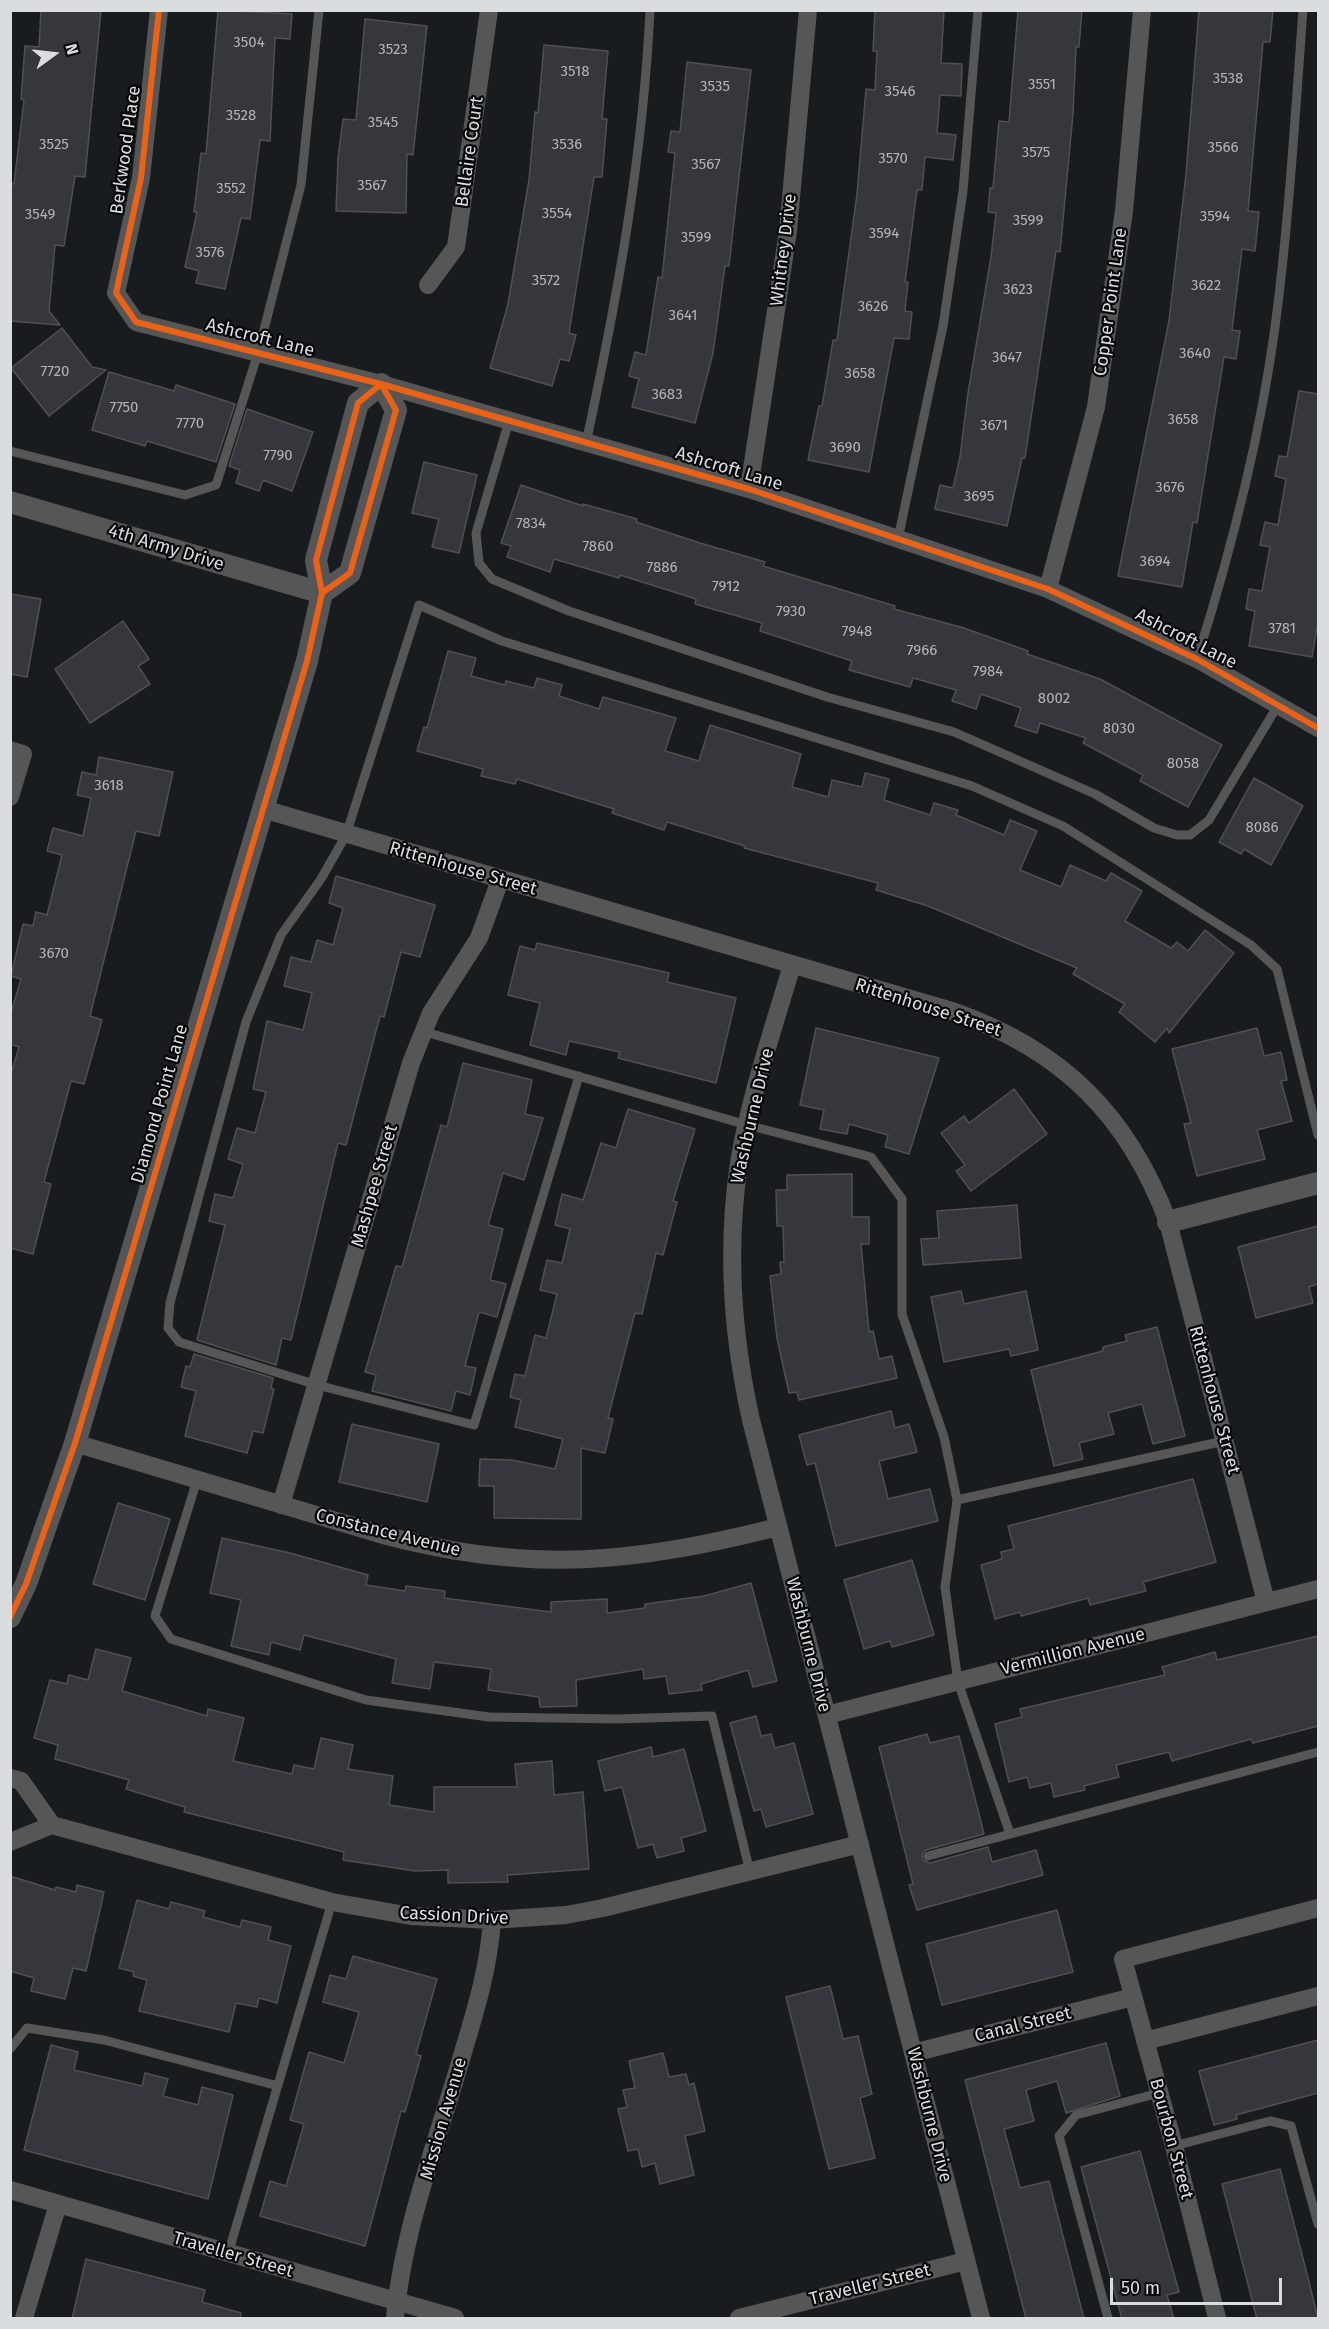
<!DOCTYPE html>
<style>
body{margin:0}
#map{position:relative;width:1329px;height:2329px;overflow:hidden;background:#191c1e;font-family:"Fira Sans",sans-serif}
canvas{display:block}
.frame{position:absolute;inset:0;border:12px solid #dadde0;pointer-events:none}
.north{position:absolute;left:24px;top:24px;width:60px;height:60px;-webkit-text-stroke:4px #050708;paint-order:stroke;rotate:75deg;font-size:16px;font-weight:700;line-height:24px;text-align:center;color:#dadde0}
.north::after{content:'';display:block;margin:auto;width:21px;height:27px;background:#dadde0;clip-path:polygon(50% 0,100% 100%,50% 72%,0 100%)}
.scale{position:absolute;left:1110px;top:2278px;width:172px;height:27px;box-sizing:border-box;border:3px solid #dadde0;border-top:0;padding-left:8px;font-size:18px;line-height:21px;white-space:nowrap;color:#dadde0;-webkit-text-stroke:4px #050708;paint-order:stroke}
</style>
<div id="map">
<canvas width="1329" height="2329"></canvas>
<div class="frame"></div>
<div class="north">N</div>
<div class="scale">50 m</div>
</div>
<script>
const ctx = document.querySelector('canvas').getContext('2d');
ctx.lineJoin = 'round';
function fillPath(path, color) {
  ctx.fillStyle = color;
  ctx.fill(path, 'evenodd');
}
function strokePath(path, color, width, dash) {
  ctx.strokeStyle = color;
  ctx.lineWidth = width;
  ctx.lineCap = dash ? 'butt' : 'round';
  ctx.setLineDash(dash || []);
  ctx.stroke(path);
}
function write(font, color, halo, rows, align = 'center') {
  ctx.font = font + ' "Fira Sans",sans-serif';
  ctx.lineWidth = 4.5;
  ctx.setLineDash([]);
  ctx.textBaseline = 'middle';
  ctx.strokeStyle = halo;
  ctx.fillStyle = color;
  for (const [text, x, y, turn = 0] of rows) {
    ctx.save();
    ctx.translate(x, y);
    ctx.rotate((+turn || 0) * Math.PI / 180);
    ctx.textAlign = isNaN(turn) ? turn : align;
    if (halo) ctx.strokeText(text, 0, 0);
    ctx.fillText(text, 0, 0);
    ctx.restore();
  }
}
const building = new Path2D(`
 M 41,10 L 101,10 L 85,177 L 75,176 L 64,246 L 55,245 L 49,311 L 60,325 L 10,321 L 10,183 L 14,184 L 24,100 L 21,99 L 25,46 L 39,47 Z
 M 218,10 L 292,14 L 290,39 L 275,38 L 270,141 L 260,140 L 250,219 L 241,218 L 225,289 L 196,283 L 199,271 L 185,267 L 197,212 L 194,212 L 201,153 L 206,154 Z
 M 875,10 L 944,10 L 941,63 L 962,64 L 961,96 L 940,95 L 937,133 L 956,135 L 953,160 L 925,157 L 922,190 L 917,190 L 905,282 L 908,282 L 905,311 L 912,312 L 909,339 L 894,338 L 869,472 L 808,460 L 819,406 L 822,406 L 833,340 L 837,340 L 857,194 L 866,89 L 875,90 L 877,51 L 873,51 Z
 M 1018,10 L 1082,10 L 1079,47 L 1076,47 L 1073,114 L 1060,252 L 1056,251 L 1025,458 L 1022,458 L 1007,526 L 935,509 L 940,485 L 953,488 L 960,457 L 968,393 L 991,257 L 996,213 L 988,212 L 990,188 L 993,188 L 999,121 L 1009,122 Z
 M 1199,10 L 1273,10 L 1270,42 L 1263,42 L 1248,211 L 1259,212 L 1255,251 L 1242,249 L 1232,330 L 1240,331 L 1236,359 L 1224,357 L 1197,523 L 1193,522 L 1182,587 L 1118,576 L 1169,321 L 1186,174 Z
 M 365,19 L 427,26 L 413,155 L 407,154 L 406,213 L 336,211 L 338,158 L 343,119 L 356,120 Z
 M 544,45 L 608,51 L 602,119 L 607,119 L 602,177 L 594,177 L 569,333 L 576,335 L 569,361 L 560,359 L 552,386 L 490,368 L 508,304 L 529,180 L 535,112 L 538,113 Z
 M 687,62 L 751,70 L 729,266 L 725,266 L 713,353 L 695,423 L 632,407 L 639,379 L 629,376 L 635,352 L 646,355 L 658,277 L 662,278 L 675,153 L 668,152 L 671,131 L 680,132 Z
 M 62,328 L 92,367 L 106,370 L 49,416 L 11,368 Z
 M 109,372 L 174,391 L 176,385 L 235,404 L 216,462 L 147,441 L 145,446 L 92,430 Z
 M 1299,391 L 1318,394 L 1318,621 L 1312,657 L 1249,646 L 1255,611 L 1246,609 L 1249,589 L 1262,591 L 1270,547 L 1260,545 L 1265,522 L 1278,525 L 1286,479 L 1275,476 L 1279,456 L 1287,457 Z
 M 247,409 L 313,432 L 292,491 L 263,480 L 259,491 L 236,483 L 240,470 L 229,466 Z
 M 424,462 L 477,475 L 459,553 L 432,547 L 439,519 L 412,513 Z
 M 521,485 L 583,506 L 583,504 L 637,519 L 636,522 L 700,543 L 765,562 L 763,566 L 895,606 L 894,609 L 964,628 L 1028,651 L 1027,654 L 1100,679 L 1222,745 L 1188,807 L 1140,781 L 1143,775 L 1083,743 L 1086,738 L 1040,723 L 1037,733 L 1015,726 L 1021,708 L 981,694 L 976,709 L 952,701 L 956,690 L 913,678 L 910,687 L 849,670 L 852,661 L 760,631 L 762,623 L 695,604 L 696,599 L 620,575 L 619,578 L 554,559 L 550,572 L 507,557 L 511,546 L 501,543 Z
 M 10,594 L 41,599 L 27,677 L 10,674 Z
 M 123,621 L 149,659 L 138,666 L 150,684 L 90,723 L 55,669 Z
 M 448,651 L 476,658 L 471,676 L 505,685 L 506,681 L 534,688 L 537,678 L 562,685 L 559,696 L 599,709 L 603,697 L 676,718 L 665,751 L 699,761 L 710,725 L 801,754 L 792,787 L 828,797 L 832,780 L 862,787 L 865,773 L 889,779 L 884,800 L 930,815 L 934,803 L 958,810 L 956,815 L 1004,835 L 1010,820 L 1037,831 L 1020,870 L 1061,887 L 1070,865 L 1106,881 L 1111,873 L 1142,891 L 1125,921 L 1171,948 L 1177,942 L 1188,951 L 1205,930 L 1234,953 L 1169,1033 L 1167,1028 L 1155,1042 L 1119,1012 L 1125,1004 L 1073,974 L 1077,968 L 928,906 L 876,890 L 878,883 L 744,848 L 745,846 L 667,822 L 664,830 L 612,813 L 614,809 L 517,779 L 515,784 L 481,776 L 483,769 L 417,751 L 424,727 L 427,728 Z
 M 99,757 L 173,772 L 159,836 L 136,831 L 90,1016 L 102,1020 L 84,1084 L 71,1081 L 44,1182 L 51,1184 L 33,1254 L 10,1248 L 10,1077 L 19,1047 L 10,1044 L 10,1016 L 21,979 L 11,976 L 23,924 L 33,926 L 36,912 L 47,915 L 62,855 L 47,851 L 53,828 L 83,836 L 91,798 L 77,795 L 82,772 L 96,775 Z
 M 1254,778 L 1303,806 L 1271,865 L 1244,849 L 1241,854 L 1219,842 Z
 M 336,876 L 435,905 L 420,957 L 401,952 L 384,1017 L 380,1016 L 346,1145 L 338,1143 L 291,1340 L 282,1338 L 276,1365 L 197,1340 L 225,1225 L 209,1221 L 215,1194 L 233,1198 L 243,1164 L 228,1159 L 237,1128 L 255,1133 L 266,1092 L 253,1089 L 267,1021 L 303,1030 L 312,993 L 284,986 L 291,957 L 311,962 L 317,940 L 333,945 L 343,908 L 329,903 Z
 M 537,943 L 669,973 L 667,982 L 736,998 L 716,1083 L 618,1058 L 620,1052 L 569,1041 L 566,1055 L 530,1045 L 540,1003 L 508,995 L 520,946 L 535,950 Z
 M 816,1028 L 939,1058 L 909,1154 L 885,1147 L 888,1135 L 849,1124 L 847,1134 L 820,1129 L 824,1110 L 800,1105 Z
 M 1257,1028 L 1264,1056 L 1281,1052 L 1287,1080 L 1281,1081 L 1292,1121 L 1257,1130 L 1265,1159 L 1197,1176 L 1184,1124 L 1191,1123 L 1172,1049 Z
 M 463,1063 L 532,1080 L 525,1114 L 543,1118 L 524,1180 L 503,1173 L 488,1225 L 503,1229 L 490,1280 L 506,1284 L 497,1317 L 479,1312 L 465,1366 L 476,1368 L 470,1395 L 456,1391 L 451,1411 L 372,1391 L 376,1375 L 365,1372 L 396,1266 L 402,1267 L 441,1125 L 447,1127 Z
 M 1014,1089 L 1047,1134 L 971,1191 L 956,1171 L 965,1165 L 941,1133 L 964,1116 L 969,1123 Z
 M 628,1109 L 695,1129 L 673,1201 L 677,1202 L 663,1255 L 656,1253 L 642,1314 L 635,1313 L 608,1418 L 613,1419 L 605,1453 L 581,1448 L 581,1519 L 494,1518 L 494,1486 L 479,1486 L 480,1459 L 512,1460 L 555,1469 L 563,1439 L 515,1427 L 521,1400 L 510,1397 L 515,1374 L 525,1376 L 535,1335 L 546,1338 L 557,1294 L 540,1290 L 547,1260 L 562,1263 L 570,1229 L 555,1225 L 562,1194 L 583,1200 L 601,1143 L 616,1148 Z
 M 852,1174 L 852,1217 L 869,1217 L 869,1244 L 861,1244 L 869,1332 L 873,1331 L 879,1359 L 892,1356 L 897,1378 L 799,1400 L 797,1392 L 789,1393 L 777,1338 L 770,1276 L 781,1274 L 780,1262 L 784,1262 L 783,1226 L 777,1226 L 776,1190 L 787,1190 L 787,1175 Z
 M 1017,1205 L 1021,1258 L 923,1265 L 921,1239 L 939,1238 L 937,1211 Z
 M 1318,1226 L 1318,1284 L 1309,1287 L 1313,1303 L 1256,1318 L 1238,1247 Z
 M 961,1291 L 964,1304 L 1026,1291 L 1038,1350 L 1011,1356 L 1009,1349 L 944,1362 L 931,1297 Z
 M 1157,1327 L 1185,1436 L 1153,1444 L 1142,1404 L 1108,1413 L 1114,1434 L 1079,1443 L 1083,1459 L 1054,1466 L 1031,1370 L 1103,1351 L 1103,1347 L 1127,1341 L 1125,1335 Z
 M 194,1354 L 273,1378 L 271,1388 L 274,1389 L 263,1433 L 253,1431 L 247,1453 L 185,1436 L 196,1391 L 181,1387 L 186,1366 L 190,1367 Z
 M 891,1411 L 895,1428 L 909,1424 L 917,1452 L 879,1461 L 888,1499 L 930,1489 L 938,1521 L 836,1546 L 815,1463 L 807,1465 L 799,1435 Z
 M 352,1424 L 439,1444 L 427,1502 L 339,1482 Z
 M 1193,1479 L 1216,1562 L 1143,1582 L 1146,1591 L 1090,1605 L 1088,1598 L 1021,1616 L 1020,1612 L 995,1619 L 981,1565 L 1002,1559 L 1001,1552 L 1014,1549 L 1008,1526 Z
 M 118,1503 L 170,1519 L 145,1600 L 93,1584 Z
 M 222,1538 L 290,1553 L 368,1575 L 366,1585 L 405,1591 L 406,1586 L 445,1591 L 444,1598 L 551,1612 L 551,1602 L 607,1599 L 607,1613 L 645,1608 L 645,1604 L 704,1596 L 751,1583 L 777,1681 L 753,1687 L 748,1670 L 701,1684 L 702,1690 L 669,1694 L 666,1676 L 644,1679 L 643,1669 L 576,1680 L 577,1706 L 540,1707 L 539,1697 L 488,1690 L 491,1669 L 434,1662 L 430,1689 L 392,1683 L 396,1659 L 304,1635 L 300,1650 L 271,1642 L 269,1655 L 231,1646 L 241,1600 L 210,1593 Z
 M 912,1560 L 934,1635 L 892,1647 L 890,1641 L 864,1649 L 844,1580 Z
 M 1318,1636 L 1318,1726 L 1253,1743 L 1251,1739 L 1172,1761 L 1169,1752 L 1116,1765 L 1119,1777 L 1084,1786 L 1085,1790 L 1054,1797 L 1051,1783 L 1030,1788 L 1027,1777 L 1009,1782 L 995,1724 L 1022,1717 L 1020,1709 L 1165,1675 L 1162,1667 L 1215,1652 L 1217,1660 Z
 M 96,1649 L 131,1658 L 122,1691 L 207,1716 L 208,1709 L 244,1718 L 233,1761 L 292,1774 L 294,1765 L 314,1769 L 321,1738 L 353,1745 L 348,1769 L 393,1776 L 389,1805 L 434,1812 L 434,1787 L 517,1787 L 515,1764 L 552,1761 L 554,1795 L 583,1792 L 589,1869 L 507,1875 L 508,1882 L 448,1883 L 448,1870 L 415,1871 L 343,1860 L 344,1852 L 184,1812 L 185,1807 L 126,1789 L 129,1780 L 55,1759 L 58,1745 L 34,1738 L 50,1680 L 67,1684 L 69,1675 L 88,1680 Z
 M 756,1716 L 761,1736 L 771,1734 L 775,1748 L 794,1743 L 813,1814 L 766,1827 L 761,1809 L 754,1811 L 730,1723 Z
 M 927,1734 L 930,1743 L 959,1736 L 984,1834 L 926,1850 L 922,1854 L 923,1860 L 930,1863 L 988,1847 L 992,1862 L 1036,1850 L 1043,1875 L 917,1910 L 909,1885 L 913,1884 L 879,1747 Z
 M 651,1747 L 653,1757 L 684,1749 L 706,1831 L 681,1838 L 684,1851 L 657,1858 L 653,1844 L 638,1848 L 622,1787 L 605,1791 L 598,1761 Z
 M 10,1876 L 55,1890 L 56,1887 L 76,1892 L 77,1885 L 104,1892 L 86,1971 L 73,1968 L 65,1999 L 31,1991 L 34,1978 L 10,1971 Z
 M 137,1900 L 169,1909 L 171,1902 L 205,1911 L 203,1917 L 240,1927 L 242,1920 L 271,1927 L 268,1940 L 291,1946 L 277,2003 L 259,1998 L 257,2007 L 236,2003 L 229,2032 L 139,2011 L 147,1980 L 133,1976 L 134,1972 L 119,1968 Z
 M 1057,1910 L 1073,1972 L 942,2005 L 926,1944 Z
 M 353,1956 L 437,1979 L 416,2054 L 421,2056 L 405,2112 L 401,2111 L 365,2246 L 260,2216 L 270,2181 L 286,2186 L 304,2124 L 290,2120 L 309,2052 L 344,2063 L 359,2012 L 323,2002 L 330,1975 L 346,1979 Z
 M 830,1986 L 843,2039 L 858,2036 L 872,2094 L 860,2098 L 875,2158 L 829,2169 L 786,1997 Z
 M 1318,2040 L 1318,2093 L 1236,2115 L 1237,2119 L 1214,2125 L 1199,2071 Z
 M 1106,2043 L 1120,2096 L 1066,2113 L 1057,2081 L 1026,2090 L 1034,2121 L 1004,2129 L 1020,2188 L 1049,2181 L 1084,2319 L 1026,2319 L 965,2080 Z
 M 51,2045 L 78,2052 L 74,2070 L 142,2086 L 145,2073 L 168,2079 L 163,2096 L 198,2105 L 202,2087 L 233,2095 L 208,2199 L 24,2150 Z
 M 663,2053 L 669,2077 L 686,2074 L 689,2085 L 694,2083 L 705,2131 L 685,2136 L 694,2175 L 660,2184 L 655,2163 L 642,2167 L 638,2149 L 628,2151 L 618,2109 L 627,2107 L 623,2090 L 635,2088 L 629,2061 Z
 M 1140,2151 L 1179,2292 L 1167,2295 L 1174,2319 L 1122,2319 L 1081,2167 Z
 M 1280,2169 L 1309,2282 L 1318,2319 L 1257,2319 L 1222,2184 Z
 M 86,2259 L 205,2290 L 202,2302 L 241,2313 L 240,2319 L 72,2319 Z`);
fillPath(building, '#36373d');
strokePath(building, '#4f5053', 1.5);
strokePath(new Path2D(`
 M 509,421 L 476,533 L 479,563 L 492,579 L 569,611 L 827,697 L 954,732 L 1095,794 L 1154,828 L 1177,835 L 1190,835 L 1209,820 L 1278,705
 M 586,443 C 617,300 643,157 650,10
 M 10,451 L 185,495 L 216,485 L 258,353 L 301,185 L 319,10
 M 898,539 L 943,326 L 963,191 L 978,10
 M 1197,659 C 1231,551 1260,439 1275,327 C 1289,222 1295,116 1303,10
 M 422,1031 L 747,1125 L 871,1157 L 902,1199 L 902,1314 L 944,1437 L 957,1500 L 945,1587 L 958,1682 L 1010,1834
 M 579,1076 L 474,1425 L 317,1385 L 179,1342 L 168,1328 L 170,1303 L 246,1022 L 281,935 L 321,879 L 346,835 L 419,605 L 502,641 L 972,786 L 1063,826 L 1251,945 L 1277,969 L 1318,1135
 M 197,1480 L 155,1616 L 171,1639 L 366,1700 L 489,1717 L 617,1719 L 712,1716 L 750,1872
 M 957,1500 L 1224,1441
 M 928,1856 L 1318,1752
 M 10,2049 L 27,2028 L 104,2040 L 278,2086
 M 1174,2146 L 1270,2121 L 1291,2126 L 1318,2224
 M 228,2254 L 332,1902
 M 1108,2318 L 1059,2136 L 1076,2115 L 1159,2093`), '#575657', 9);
strokePath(new Path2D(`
 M 159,10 L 141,178 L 116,293 L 136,322 L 381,384 L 749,489 L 1048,589 L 1197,659 L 1318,728
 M 428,285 L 456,247 L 489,10
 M 749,489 L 788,231 L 808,10
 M 1048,589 L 1096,407 L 1124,211 L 1142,10
 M 10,750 L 23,754 L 10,797
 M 263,809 L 955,1012 C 1062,1050 1128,1115 1168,1222 L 1266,1602
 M 792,965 C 773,1030 750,1096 739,1163 C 726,1250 732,1335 751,1420 L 981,2318
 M 75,1443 L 387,1536 C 532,1574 635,1563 778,1527
 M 281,1505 L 411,1063 L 431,1013 L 479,938 L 500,880
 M 827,1715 L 1318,1589
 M 10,1778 L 21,1781 L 52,1825
 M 10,1842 L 52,1825 L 332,1902 L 411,1916 L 492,1920 L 566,1915 L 603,1908 L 860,1844
 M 1145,2041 L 1318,1996
 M 913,2053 L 1133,1997
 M 10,2190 L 455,2318
 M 24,2318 L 58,2204
 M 395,2318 C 403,2228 439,2136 464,2049 C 477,2006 489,1965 492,1920
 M 739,2318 L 966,2261
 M 1217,2318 L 1174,2146 L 1123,1959 L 1318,1908`), '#575657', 18);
strokePath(new Path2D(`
 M 10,502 L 322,593
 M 1168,1222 L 1318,1183
 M 10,1617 L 26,1584 L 75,1443 L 307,661 L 322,593 L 316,560 L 358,403 L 381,384 L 396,410 L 350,573 L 322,593`), '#575657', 22);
strokePath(new Path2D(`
 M 159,10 L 141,178 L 116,293 L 136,322 L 381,384 L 749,489 L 1048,589 L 1197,659 L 1318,728
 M 10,1617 L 26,1584 L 75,1443 L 307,661 L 322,593 L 316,560 L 358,403 L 381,384 L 396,410 L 350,573 L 322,593`), '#ea6118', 6);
write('15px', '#b1b4b7', null, [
 ["3504",249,43],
 ["3523",393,50],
 ["3518",575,72],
 ["3538",1228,79],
 ["3551",1042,85],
 ["3535",715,87],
 ["3546",900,92],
 ["3528",241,116],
 ["3545",383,123],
 ["3525",54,145],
 ["3536",567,145],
 ["3566",1223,148],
 ["3575",1036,153],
 ["3570",893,159],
 ["3567",706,165],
 ["3567",372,186],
 ["3552",231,189],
 ["3554",557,214],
 ["3549",40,215],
 ["3594",1215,217],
 ["3599",1028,221],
 ["3594",884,234],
 ["3599",696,238],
 ["3576",210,253],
 ["3572",546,281],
 ["3622",1206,286],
 ["3623",1018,290],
 ["3626",873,307],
 ["3641",683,316],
 ["3640",1195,354],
 ["3647",1007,358],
 ["7720",55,372],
 ["3658",860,374],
 ["3683",667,395],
 ["7750",124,408],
 ["3658",1183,420],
 ["7770",190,424],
 ["3671",994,426],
 ["3690",845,448],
 ["7790",278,456],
 ["3676",1170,488],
 ["3695",979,497],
 ["7834",531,524],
 ["7860",598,547],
 ["3694",1155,562],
 ["7886",662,568],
 ["7912",726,587],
 ["7930",791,612],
 ["3781",1282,629],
 ["7948",857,632],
 ["7966",922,651],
 ["7984",988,672],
 ["8002",1054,699],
 ["8030",1119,729],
 ["8058",1183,764],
 ["3618",109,786],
 ["8086",1262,828],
 ["3670",54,954]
]);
write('18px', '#dadde0', '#050708', [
 ["Berkwood Place",126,150,-82],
 ["Bellaire Court",470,152,-82],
 ["Whitney Drive",784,250,-83],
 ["Copper Point Lane",1111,302,-82],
 ["Ashcroft Lane",260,338,14],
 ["Ashcroft Lane",729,469,17],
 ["4th Army Drive",166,548,17],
 ["Ashcroft Lane",1186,639,27],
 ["Rittenhouse Street",463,869,16],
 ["Rittenhouse Street",928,1008,18],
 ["Diamond Point Lane",160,1104,-74],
 ["Washburne Drive",753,1116,-77],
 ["Mashpee Street",375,1186,-74],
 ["Rittenhouse Street",1214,1400,75],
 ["Constance Avenue",388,1533,14],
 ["Washburne Drive",808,1645,76],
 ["Vermillion Avenue",1073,1652,-14],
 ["Cassion Drive",454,1916,3],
 ["Canal Street",1023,2025,-14],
 ["Washburne Drive",929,2115,76],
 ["Mission Avenue",444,2119,-74],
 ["Bourbon Street",1171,2139,75],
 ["Traveller Street",233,2255,16],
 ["Traveller Street",870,2285,-14]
]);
</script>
